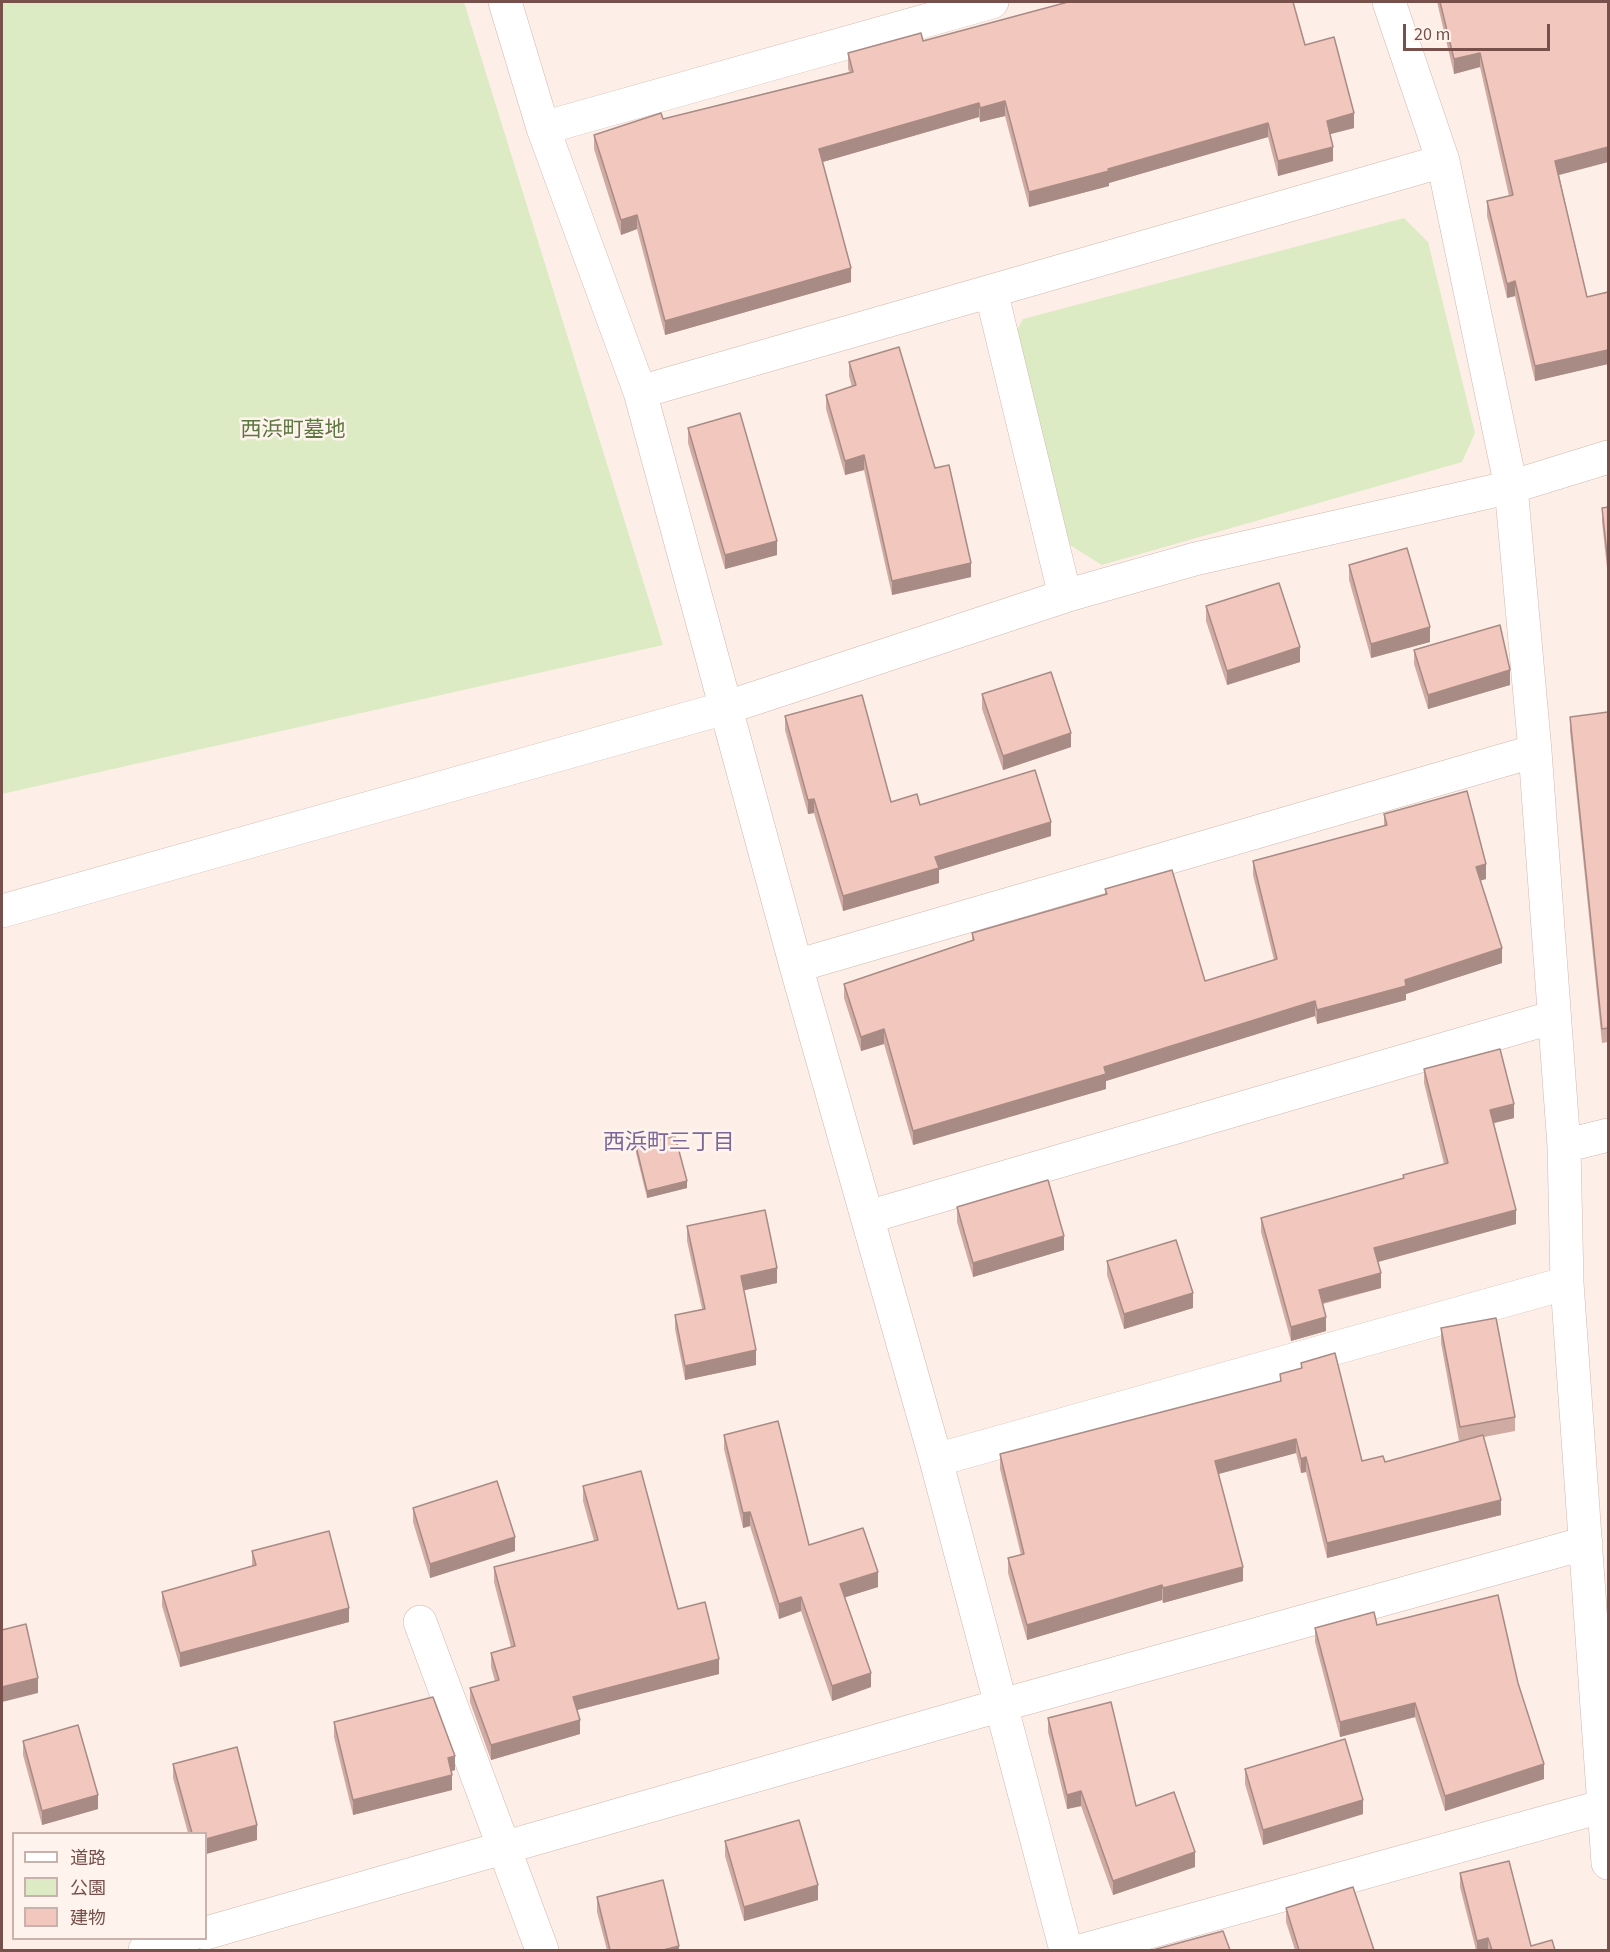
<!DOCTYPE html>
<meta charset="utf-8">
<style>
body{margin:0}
#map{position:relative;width:1610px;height:1952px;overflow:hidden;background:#fdefe7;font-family:"Source Sans 3","Noto Sans JP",sans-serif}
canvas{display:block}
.frame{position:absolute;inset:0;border:3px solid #77504b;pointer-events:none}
.legend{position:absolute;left:12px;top:1832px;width:195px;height:108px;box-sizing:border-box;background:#fff4ed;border:2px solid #c9b2ac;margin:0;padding:8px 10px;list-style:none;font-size:18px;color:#77504b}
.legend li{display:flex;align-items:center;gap:12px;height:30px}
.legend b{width:30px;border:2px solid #c9b2ac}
.scale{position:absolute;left:1403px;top:24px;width:147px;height:27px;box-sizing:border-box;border:3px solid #77504b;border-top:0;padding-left:8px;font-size:18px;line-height:21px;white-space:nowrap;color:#77504b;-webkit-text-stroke:4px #fff4ed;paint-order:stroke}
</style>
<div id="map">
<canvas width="1610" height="1952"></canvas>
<div class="frame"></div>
<ul class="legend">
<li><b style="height:8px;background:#fff"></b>道路</li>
<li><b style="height:16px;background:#ddebc5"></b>公園</li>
<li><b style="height:16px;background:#f2c7be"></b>建物</li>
</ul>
<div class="scale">20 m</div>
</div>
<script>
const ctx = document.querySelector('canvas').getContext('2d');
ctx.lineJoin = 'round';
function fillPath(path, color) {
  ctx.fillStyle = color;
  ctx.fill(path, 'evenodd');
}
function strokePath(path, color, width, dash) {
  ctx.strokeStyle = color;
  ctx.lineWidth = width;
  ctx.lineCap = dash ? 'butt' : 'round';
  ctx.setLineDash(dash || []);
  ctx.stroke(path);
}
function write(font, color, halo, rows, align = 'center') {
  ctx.font = font + ' "Source Sans 3","Noto Sans JP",sans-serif';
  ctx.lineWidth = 5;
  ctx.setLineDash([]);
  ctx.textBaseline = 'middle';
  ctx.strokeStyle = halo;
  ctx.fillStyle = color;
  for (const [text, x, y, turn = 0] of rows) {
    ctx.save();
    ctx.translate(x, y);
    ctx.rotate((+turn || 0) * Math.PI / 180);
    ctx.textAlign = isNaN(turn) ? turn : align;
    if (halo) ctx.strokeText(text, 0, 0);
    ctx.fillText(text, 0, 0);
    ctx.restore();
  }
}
fillPath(new Path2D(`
 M 2,2 L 464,2 L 663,645 L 2,794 Z
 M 1404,218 L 1428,242 L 1475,433 L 1462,462 L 1102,565 L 1065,542 L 1010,342 L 1023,319 Z`), '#ddebc5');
const minor = new Path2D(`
 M 505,2 L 543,128 L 640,392 L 796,966 L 936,1460 L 1066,1950
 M 1389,2 L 1443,161 L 1511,487 L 1535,751 L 1564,1146 L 1567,1283 L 1608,1863
 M 543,128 L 992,2
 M 991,291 L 1065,596
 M 640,392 L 1443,161
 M 2,911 L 725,708 L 1065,596 L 1195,559 L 1511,487 L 1608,457
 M 796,966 L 1535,751
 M 1564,1146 L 1608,1135
 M 868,1217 L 1554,1017
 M 936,1460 L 1567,1283
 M 420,1622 L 542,1950
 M 206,1933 L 1002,1705 L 1586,1543
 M 145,1950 L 186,1938
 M 1084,1950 L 1608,1805`);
strokePath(minor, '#d1b7af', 34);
strokePath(minor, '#fff', 33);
fillPath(new Path2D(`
 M 1437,2 L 1608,2 L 1608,162 L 1559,175 L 1587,297 L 1608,292 L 1608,364 L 1535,381 L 1515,296 L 1507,298 L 1487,216 L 1487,201 L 1509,196 L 1480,67 L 1454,74 Z
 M 923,41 L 1305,45 L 1354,128 L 1330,134 L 1333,161 L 1278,176 L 1268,137 L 1109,183 L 1109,186 L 1029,207 L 1005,116 L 980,122 L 979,117 L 823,162 L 851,282 L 665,335 L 637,229 L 621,235 L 594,149 L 594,135 L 663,119 L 849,72 L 848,68 L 848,53 Z
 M 849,362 L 935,468 L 971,577 L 892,595 L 864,470 L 845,475 L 826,409 L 826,395 L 852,387 L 849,376 Z
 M 688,428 L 777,555 L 725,569 L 688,443 Z
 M 1608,507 L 1608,578 L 1602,522 L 1602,508 Z
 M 1349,565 L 1430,642 L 1371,658 L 1349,580 Z
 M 1206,606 L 1300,662 L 1227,685 L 1206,621 Z
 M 1414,650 L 1510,685 L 1428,709 L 1414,664 Z
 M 982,694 L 1071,747 L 1003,770 L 982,709 Z
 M 1608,712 L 1608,1042 L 1602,1043 L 1570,731 L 1570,717 Z
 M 785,716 L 891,802 L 920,805 L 1051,836 L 939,870 L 939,883 L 843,911 L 814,813 L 808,814 L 785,730 Z
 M 1384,814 L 1486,879 L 1480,880 L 1502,963 L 1406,994 L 1406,1000 L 1317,1024 L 1315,1016 L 1106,1081 L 1106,1089 L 913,1145 L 884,1044 L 861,1051 L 844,998 L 844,984 L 972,940 L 972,933 L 1105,894 L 1105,889 L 1205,981 L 1274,960 L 1253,875 L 1253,861 L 1384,826 Z
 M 1424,1069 L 1514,1118 L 1494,1123 L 1516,1224 L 1378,1262 L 1381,1288 L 1323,1304 L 1326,1331 L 1291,1341 L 1261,1232 L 1261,1218 L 1403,1179 L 1403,1175 L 1444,1164 L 1424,1083 Z
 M 636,1146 L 687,1188 L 647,1198 L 636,1153 Z
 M 957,1207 L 1064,1250 L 973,1277 L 957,1222 Z
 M 687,1226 L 777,1283 L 744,1290 L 756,1365 L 685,1380 L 675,1329 L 675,1315 L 702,1309 L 687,1241 Z
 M 1107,1261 L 1193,1308 L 1124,1329 L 1107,1275 Z
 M 1441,1328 L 1515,1417 L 1515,1431 L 1484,1437 L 1501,1515 L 1327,1558 L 1306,1472 L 1301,1473 L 1296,1453 L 1218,1474 L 1243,1581 L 1163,1603 L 1162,1600 L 1027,1640 L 1008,1573 L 1008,1558 L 1021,1555 L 1000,1469 L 1000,1454 L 1280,1382 L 1280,1374 L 1301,1369 L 1301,1363 L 1362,1461 L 1385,1462 L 1459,1441 L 1441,1343 Z
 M 724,1435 L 809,1545 L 878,1587 L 845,1597 L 871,1687 L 832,1701 L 801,1611 L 779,1619 L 750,1526 L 743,1528 L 724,1449 Z
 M 583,1486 L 678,1609 L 719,1674 L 577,1710 L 580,1734 L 491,1760 L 470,1702 L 470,1688 L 495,1681 L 491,1667 L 491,1653 L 511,1647 L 494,1582 L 494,1567 L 594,1541 L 583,1501 Z
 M 413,1508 L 515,1551 L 430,1578 L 413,1522 Z
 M 252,1551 L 349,1622 L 180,1667 L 162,1606 L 162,1592 L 252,1566 Z
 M 1377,1625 L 1518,1683 L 1544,1779 L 1445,1811 L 1415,1717 L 1340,1737 L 1315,1642 L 1315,1628 Z
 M 1048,1718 L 1136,1806 L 1195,1867 L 1113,1895 L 1081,1806 L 1067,1809 L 1048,1732 Z
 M 334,1722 L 455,1770 L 452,1771 L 452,1790 L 353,1815 L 334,1737 Z
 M 23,1741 L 98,1809 L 42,1825 L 23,1755 Z
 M 173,1764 L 257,1840 L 206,1854 L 206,1833 L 188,1833 L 173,1778 Z
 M 1245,1769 L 1363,1814 L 1263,1845 L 1245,1784 Z
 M 725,1841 L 818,1900 L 744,1921 L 725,1856 Z
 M 1460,1873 L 1531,1946 L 1555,1950 L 1476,1950 L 1460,1887 Z
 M 597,1897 L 679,1950 L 607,1950 L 597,1912 Z
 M 1286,1908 L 1374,1950 L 1295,1950 L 1286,1922 Z`), '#d0aba3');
fillPath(new Path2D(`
 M 1480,53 L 1480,67 L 1454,74 L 1454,59 Z
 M 1005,101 L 1005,116 L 980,122 L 980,108 Z
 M 979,103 L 979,117 L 819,163 L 819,149 Z
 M 1354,113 L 1354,128 L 1327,135 L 1327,121 Z
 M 1268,123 L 1268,137 L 1109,183 L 1109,186 L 1029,207 L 1029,192 Z
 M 1333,147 L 1333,161 L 1278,176 L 1278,161 Z
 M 1608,147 L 1608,162 L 1555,176 L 1555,161 Z
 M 637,215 L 637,229 L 621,235 L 621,220 Z
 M 851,268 L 851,282 L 665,335 L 665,321 Z
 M 1515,281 L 1515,296 L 1507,298 L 1507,284 Z
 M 1608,350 L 1608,364 L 1535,381 L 1535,366 Z
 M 864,455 L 864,470 L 845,475 L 845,461 Z
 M 777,541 L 777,555 L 725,569 L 725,555 Z
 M 971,563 L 971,577 L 892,595 L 892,581 Z
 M 1430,627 L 1430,642 L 1371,658 L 1371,644 Z
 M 1300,647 L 1300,662 L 1227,685 L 1227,671 Z
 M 1510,670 L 1510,685 L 1428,709 L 1428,695 Z
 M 1071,733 L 1071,747 L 1003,770 L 1003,756 Z
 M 814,799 L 814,813 L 808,814 L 808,800 Z
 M 1051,822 L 1051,836 L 939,870 L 939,883 L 843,911 L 843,896 L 935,857 Z
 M 1486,864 L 1486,879 L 1476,882 L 1476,867 Z
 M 1502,948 L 1502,963 L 1406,994 L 1406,1000 L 1317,1024 L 1317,1010 Z
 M 1315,1001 L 1315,1016 L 1106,1081 L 1106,1089 L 913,1145 L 913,1131 L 1104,1067 Z
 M 884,1029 L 884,1044 L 861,1051 L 861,1037 Z
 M 1514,1104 L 1514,1118 L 1490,1124 L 1490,1110 Z
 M 687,1181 L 687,1188 L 647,1198 L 647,1191 Z
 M 1516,1210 L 1516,1224 L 1374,1263 L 1374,1248 Z
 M 1064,1236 L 1064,1250 L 973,1277 L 973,1263 Z
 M 777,1268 L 777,1283 L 741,1291 L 741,1276 Z
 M 1381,1273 L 1381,1288 L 1319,1304 L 1319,1290 Z
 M 1193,1293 L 1193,1308 L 1124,1329 L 1124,1314 Z
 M 1326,1317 L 1326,1331 L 1291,1341 L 1291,1327 Z
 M 756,1350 L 756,1365 L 685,1380 L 685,1366 Z
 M 1296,1439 L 1296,1453 L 1215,1475 L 1215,1461 Z
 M 1306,1457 L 1306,1472 L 1301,1473 L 1301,1459 Z
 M 1501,1500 L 1501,1515 L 1327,1558 L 1327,1543 Z
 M 750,1512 L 750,1526 L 743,1528 L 743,1513 Z
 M 515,1537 L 515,1551 L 430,1578 L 430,1564 Z
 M 1243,1567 L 1243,1581 L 1163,1603 L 1163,1588 Z
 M 878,1572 L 878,1587 L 840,1599 L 840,1584 Z
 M 1162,1585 L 1162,1600 L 1027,1640 L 1027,1625 Z
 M 801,1597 L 801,1611 L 779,1619 L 779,1604 Z
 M 349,1608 L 349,1622 L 180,1667 L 180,1653 Z
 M 719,1659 L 719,1674 L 573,1711 L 573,1697 Z
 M 871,1673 L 871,1687 L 832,1701 L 832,1686 Z
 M 38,1678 L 38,1693 L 2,1702 L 2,1687 Z
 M 1415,1703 L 1415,1717 L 1340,1737 L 1340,1722 Z
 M 580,1720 L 580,1734 L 491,1760 L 491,1745 Z
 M 455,1756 L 455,1770 L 448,1772 L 448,1758 Z
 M 1544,1764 L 1544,1779 L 1445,1811 L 1445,1796 Z
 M 452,1775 L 452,1790 L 353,1815 L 353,1800 Z
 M 1081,1791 L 1081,1806 L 1067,1809 L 1067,1795 Z
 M 98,1795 L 98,1809 L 42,1825 L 42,1811 Z
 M 1363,1800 L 1363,1814 L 1263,1845 L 1263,1830 Z
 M 257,1825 L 257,1840 L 206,1854 L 206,1839 Z
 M 1195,1852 L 1195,1867 L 1113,1895 L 1113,1881 Z
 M 818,1885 L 818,1900 L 744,1921 L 744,1907 Z
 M 1488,1938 L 1488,1950 L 1477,1950 L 1477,1941 Z
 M 679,1946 L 679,1950 L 663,1950 Z`), '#a98b85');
const building = new Path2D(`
 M 1068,2 L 1293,2 L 1305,45 L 1334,37 L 1354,113 L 1327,121 L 1333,147 L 1278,161 L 1268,123 L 1108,169 L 1109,171 L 1029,192 L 1005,101 L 980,108 L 979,103 L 819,149 L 851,268 L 665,321 L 637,215 L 621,220 L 594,135 L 661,113 L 663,119 L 853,72 L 848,53 L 921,33 L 923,41 Z
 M 1440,2 L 1608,2 L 1608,147 L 1555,161 L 1587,297 L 1608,292 L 1608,350 L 1535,366 L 1515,281 L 1507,284 L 1487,201 L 1513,195 L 1480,53 L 1454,59 Z
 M 899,347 L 935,468 L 949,465 L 971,563 L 892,581 L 864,455 L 845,461 L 826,395 L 856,385 L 849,362 Z
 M 740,413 L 777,541 L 725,555 L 688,428 Z
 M 1608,507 L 1608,563 L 1602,508 Z
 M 1407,548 L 1430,627 L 1371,644 L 1349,565 Z
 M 1279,583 L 1300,647 L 1227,671 L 1206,606 Z
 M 1500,625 L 1510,670 L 1428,695 L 1414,650 Z
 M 1051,672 L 1071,733 L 1003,756 L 982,694 Z
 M 862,695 L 891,802 L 917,794 L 920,805 L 1035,770 L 1051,822 L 935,857 L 939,868 L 843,896 L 814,799 L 808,800 L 785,716 Z
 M 1608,712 L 1608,1028 L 1602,1029 L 1570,717 Z
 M 1467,791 L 1486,864 L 1476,867 L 1502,948 L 1405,980 L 1406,986 L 1317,1010 L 1315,1001 L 1104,1067 L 1106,1074 L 913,1131 L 884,1029 L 861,1037 L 844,984 L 974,940 L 972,933 L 1107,894 L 1105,889 L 1172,870 L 1205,981 L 1277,959 L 1253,861 L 1387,825 L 1384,814 Z
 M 1500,1049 L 1514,1104 L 1490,1110 L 1516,1210 L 1374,1248 L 1381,1273 L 1319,1290 L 1326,1317 L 1291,1327 L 1261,1218 L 1404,1178 L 1403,1175 L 1448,1163 L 1424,1069 Z
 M 675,1136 L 687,1181 L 647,1191 L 636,1146 Z
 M 1048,1180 L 1064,1236 L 973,1263 L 957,1207 Z
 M 765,1210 L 777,1268 L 741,1276 L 756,1350 L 685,1366 L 675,1315 L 705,1309 L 687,1226 Z
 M 1176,1240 L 1193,1293 L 1124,1314 L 1107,1261 Z
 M 1496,1318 L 1515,1417 L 1460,1427 L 1441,1328 Z
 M 1335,1353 L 1362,1461 L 1383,1456 L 1385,1462 L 1483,1435 L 1501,1500 L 1327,1543 L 1306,1457 L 1301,1459 L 1296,1439 L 1215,1461 L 1243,1567 L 1163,1588 L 1162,1585 L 1027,1625 L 1008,1558 L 1024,1554 L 1000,1454 L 1281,1381 L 1280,1374 L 1302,1368 L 1301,1363 Z
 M 778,1421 L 809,1545 L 863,1528 L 878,1572 L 840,1584 L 871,1673 L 832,1686 L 801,1597 L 779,1604 L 750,1512 L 743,1513 L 724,1435 Z
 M 641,1471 L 678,1609 L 705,1602 L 719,1659 L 573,1697 L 580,1720 L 491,1745 L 470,1688 L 499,1680 L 491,1653 L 515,1646 L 494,1567 L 598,1540 L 583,1486 Z
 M 497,1481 L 515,1537 L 430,1564 L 413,1508 Z
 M 329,1531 L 349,1608 L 180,1653 L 162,1592 L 256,1565 L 252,1551 Z
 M 1498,1595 L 1518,1683 L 1544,1764 L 1445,1796 L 1415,1703 L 1340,1722 L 1315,1628 L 1374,1612 L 1377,1625 Z
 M 26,1624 L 38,1678 L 2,1687 L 2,1630 Z
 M 433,1697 L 455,1756 L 448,1758 L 452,1775 L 353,1800 L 334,1722 Z
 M 1111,1702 L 1136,1806 L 1174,1792 L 1195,1852 L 1113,1881 L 1081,1791 L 1067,1795 L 1048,1718 Z
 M 78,1725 L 98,1795 L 42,1811 L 23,1741 Z
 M 1345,1739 L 1363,1800 L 1263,1830 L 1245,1769 Z
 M 237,1747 L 257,1825 L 206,1839 L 206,1833 L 192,1833 L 173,1764 Z
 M 799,1820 L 818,1885 L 744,1907 L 725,1841 Z
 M 1509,1861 L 1531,1946 L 1552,1940 L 1555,1950 L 1492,1950 L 1488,1938 L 1477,1941 L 1460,1873 Z
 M 663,1880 L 679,1946 L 663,1950 L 610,1950 L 597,1897 Z
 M 1353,1887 L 1374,1950 L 1299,1950 L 1286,1908 Z
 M 1223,1931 L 1230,1950 L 1153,1950 Z`);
fillPath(building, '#f2c7be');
strokePath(building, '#a98b85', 1.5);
write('21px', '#5d7740', '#fff4ed', [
 ["西浜町墓地",293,431]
]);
write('22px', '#7c669a', '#fff4ed', [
 ["西浜町三丁目",669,1144]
]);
</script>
